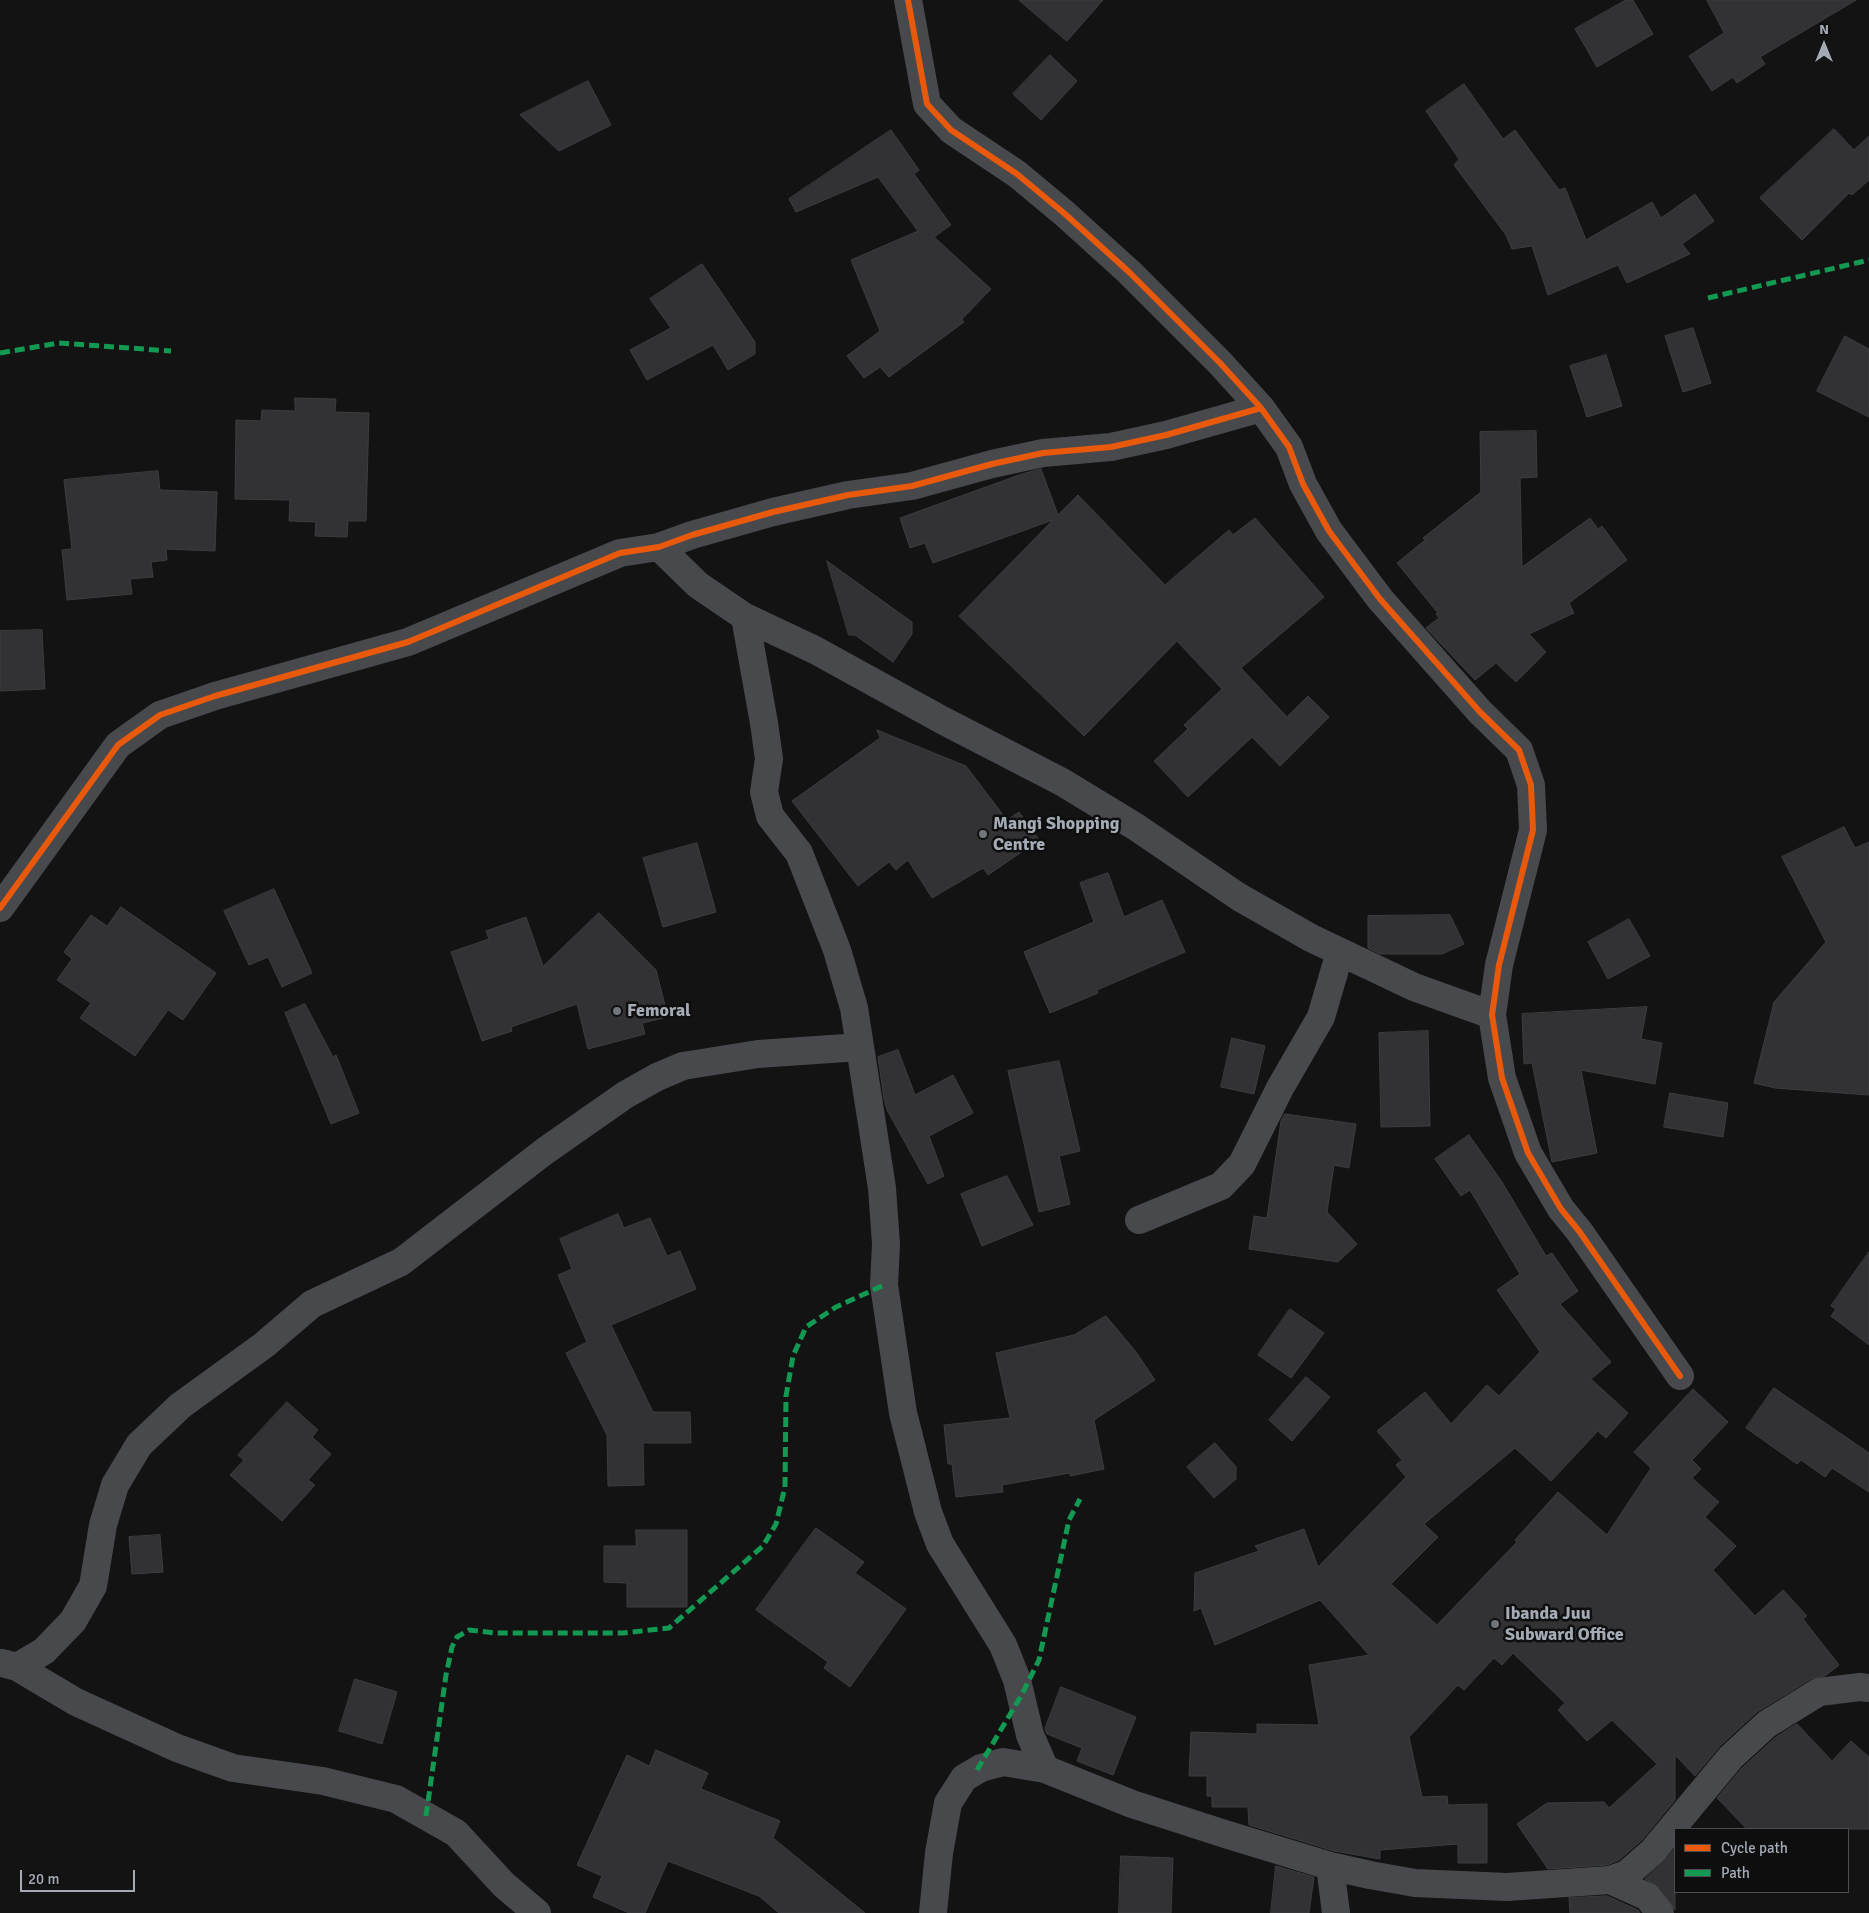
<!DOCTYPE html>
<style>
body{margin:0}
#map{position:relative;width:1869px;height:1913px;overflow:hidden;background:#131314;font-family:Signika,sans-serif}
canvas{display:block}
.legend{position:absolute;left:1674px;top:1828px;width:175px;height:65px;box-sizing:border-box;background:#0e0e0f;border:1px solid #4a4d51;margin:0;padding:6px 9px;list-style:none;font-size:15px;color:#a4abb5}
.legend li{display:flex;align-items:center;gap:10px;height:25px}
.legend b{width:25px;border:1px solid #4a4d51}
.north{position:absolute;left:1799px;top:20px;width:50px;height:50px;-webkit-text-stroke:4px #0e0e0f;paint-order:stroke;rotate:0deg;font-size:14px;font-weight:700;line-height:20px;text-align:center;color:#a4abb5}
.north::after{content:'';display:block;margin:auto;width:18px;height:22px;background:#a4abb5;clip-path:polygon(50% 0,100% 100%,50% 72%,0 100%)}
.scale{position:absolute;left:20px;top:1870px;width:115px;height:22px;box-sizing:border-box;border:2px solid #a4abb5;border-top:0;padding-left:6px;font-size:15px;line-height:18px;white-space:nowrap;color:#a4abb5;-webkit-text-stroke:4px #0e0e0f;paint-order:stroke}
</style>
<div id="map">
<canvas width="1869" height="1913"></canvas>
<ul class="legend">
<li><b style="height:6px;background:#e8590c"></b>Cycle path</li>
<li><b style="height:6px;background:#139951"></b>Path</li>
</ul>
<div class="north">N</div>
<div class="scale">20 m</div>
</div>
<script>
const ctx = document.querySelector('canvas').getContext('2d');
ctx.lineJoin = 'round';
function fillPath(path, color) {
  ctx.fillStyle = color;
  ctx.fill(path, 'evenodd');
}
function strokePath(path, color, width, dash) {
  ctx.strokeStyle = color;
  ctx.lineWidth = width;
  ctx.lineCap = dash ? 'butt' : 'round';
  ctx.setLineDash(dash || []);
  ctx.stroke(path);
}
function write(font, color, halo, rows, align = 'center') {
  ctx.font = font + ' Signika,sans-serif';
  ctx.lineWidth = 5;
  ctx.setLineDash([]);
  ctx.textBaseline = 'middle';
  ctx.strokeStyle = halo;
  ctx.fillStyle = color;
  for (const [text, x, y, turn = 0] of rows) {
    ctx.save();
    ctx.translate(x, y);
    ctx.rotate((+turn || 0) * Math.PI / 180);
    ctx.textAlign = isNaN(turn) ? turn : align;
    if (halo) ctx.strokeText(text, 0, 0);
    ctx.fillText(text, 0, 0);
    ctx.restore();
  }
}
const building = new Path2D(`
 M 1019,0 L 1103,0 L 1067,41 Z
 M 1626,0 L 1633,0 L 1653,34 L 1597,67 L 1575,29 Z
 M 1707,0 L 1856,0 L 1760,57 L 1765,64 L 1737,83 L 1733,77 L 1712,91 L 1689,56 L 1724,33 Z
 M 1050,55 L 1077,81 L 1041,120 L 1013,94 Z
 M 588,81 L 611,125 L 559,151 L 520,115 Z
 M 1464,84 L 1503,139 L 1515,130 L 1559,190 L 1565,188 L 1586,240 L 1652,202 L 1661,218 L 1695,194 L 1714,221 L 1682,244 L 1690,254 L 1627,283 L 1618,265 L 1548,295 L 1532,246 L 1512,249 L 1506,235 L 1454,165 L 1459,159 L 1426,111 Z
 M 1834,129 L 1854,150 L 1869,136 L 1869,180 L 1852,195 L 1849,193 L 1802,240 L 1760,198 Z
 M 891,130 L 919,170 L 914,174 L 951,225 L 934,237 L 991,289 L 962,319 L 964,322 L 889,377 L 880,367 L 864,378 L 847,356 L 880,331 L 851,260 L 918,231 L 878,177 L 796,212 L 789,199 Z
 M 702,264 L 755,342 L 755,354 L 728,370 L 713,345 L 647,380 L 630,350 L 671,328 L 650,299 Z
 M 1693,328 L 1711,383 L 1683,392 L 1665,336 Z
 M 1845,336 L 1869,349 L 1869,417 L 1817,391 Z
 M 1606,355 L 1622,406 L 1587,417 L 1570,366 Z
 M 295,398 L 336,399 L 335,412 L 369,413 L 366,521 L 348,521 L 347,537 L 315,536 L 316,522 L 289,521 L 290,500 L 235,499 L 236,420 L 261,421 L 262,410 L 295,411 Z
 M 1536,431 L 1537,477 L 1520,478 L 1522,567 L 1590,518 L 1598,529 L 1602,526 L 1627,560 L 1569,603 L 1574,613 L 1529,634 L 1546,652 L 1516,682 L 1496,663 L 1475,680 L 1426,628 L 1439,618 L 1436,614 L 1438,613 L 1397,563 L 1425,540 L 1423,538 L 1481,492 L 1480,432 Z
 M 1041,469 L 1058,515 L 1078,495 L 1165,585 L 1229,530 L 1233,535 L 1255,518 L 1324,597 L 1241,668 L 1287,717 L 1308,696 L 1329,717 L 1280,766 L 1252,737 L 1188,797 L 1154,761 L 1188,729 L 1184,725 L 1222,689 L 1177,641 L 1084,736 L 959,616 L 1053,520 L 933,563 L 925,543 L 910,548 L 900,518 L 1022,474 Z
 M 158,471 L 160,490 L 217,492 L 215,551 L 166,549 L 167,560 L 151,562 L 153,577 L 130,579 L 132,594 L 67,600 L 62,550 L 72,549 L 64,480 Z
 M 827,561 L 912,622 L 912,634 L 893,662 L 855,635 L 849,635 Z
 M 42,630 L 45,689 L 0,691 L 0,631 Z
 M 877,730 L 966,766 L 1007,820 L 1019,812 L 1039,840 L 988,875 L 983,868 L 932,898 L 908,860 L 896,870 L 889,862 L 858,886 L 792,801 L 880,738 Z
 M 1844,827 L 1855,848 L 1869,842 L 1869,1095 L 1775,1088 L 1754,1083 L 1774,1002 L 1826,942 L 1782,857 Z
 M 697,843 L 716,912 L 663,927 L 643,858 Z
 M 1108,873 L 1124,917 L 1162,900 L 1185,952 L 1097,990 L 1098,993 L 1050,1013 L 1024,952 L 1094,922 L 1080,883 Z
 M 274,889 L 312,973 L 282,987 L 268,957 L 249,965 L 224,911 Z
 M 121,907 L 216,973 L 183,1020 L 168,1010 L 135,1056 L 80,1018 L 91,1003 L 57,980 L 72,959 L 64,952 L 91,915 L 107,926 Z
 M 599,913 L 656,970 L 668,1017 L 642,1023 L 645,1034 L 588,1049 L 577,1004 L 511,1027 L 512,1031 L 482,1041 L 451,952 L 489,939 L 486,931 L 526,917 L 543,966 Z
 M 1450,915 L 1464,944 L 1442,954 L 1380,954 L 1368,948 L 1368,916 Z
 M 1629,919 L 1650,956 L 1608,979 L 1588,942 Z
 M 305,1004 L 333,1057 L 336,1055 L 359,1113 L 331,1124 L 285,1013 Z
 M 1647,1007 L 1641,1039 L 1662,1043 L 1655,1084 L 1581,1070 L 1597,1153 L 1552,1162 L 1532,1063 L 1524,1064 L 1522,1014 Z
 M 1428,1031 L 1430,1126 L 1381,1127 L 1379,1033 Z
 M 1232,1038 L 1265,1046 L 1254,1094 L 1221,1087 Z
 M 898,1050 L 915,1095 L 953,1075 L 973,1113 L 929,1136 L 944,1176 L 928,1184 L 887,1110 L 884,1099 L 878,1057 Z
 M 1059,1061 L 1080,1151 L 1059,1156 L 1070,1204 L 1039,1212 L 1008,1071 Z
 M 1670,1093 L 1728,1103 L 1723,1137 L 1664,1127 Z
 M 1285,1114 L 1356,1124 L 1349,1168 L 1334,1165 L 1327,1212 L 1357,1244 L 1338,1262 L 1249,1249 L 1254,1216 L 1267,1218 L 1281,1121 Z
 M 1469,1135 L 1502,1182 L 1546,1256 L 1552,1253 L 1578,1291 L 1560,1304 L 1611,1362 L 1591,1379 L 1628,1413 L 1606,1438 L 1598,1431 L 1551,1481 L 1515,1448 L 1424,1524 L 1438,1537 L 1391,1584 L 1437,1625 L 1517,1542 L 1515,1540 L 1558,1492 L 1607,1535 L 1651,1468 L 1634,1452 L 1693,1389 L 1728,1422 L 1692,1460 L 1701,1469 L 1692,1478 L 1719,1502 L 1705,1517 L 1736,1546 L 1713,1570 L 1755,1616 L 1783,1590 L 1807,1616 L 1803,1619 L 1839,1665 L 1825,1676 L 1811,1679 L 1757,1712 L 1720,1746 L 1695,1776 L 1675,1755 L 1675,1800 L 1642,1840 L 1619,1860 L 1607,1865 L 1548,1869 L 1517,1824 L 1547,1803 L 1604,1802 L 1609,1808 L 1657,1764 L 1612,1720 L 1587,1741 L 1558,1710 L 1565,1703 L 1513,1653 L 1502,1665 L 1494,1658 L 1464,1690 L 1458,1685 L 1409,1737 L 1422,1797 L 1447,1796 L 1448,1805 L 1487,1804 L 1487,1863 L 1458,1863 L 1458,1844 L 1380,1850 L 1380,1859 L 1334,1851 L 1249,1825 L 1248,1807 L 1212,1807 L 1212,1796 L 1207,1796 L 1207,1776 L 1189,1776 L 1191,1732 L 1257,1734 L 1257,1724 L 1319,1725 L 1309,1665 L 1369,1655 L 1320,1600 L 1215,1645 L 1201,1608 L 1194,1611 L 1195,1573 L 1259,1551 L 1255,1546 L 1304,1529 L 1318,1567 L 1406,1477 L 1396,1465 L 1402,1460 L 1377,1431 L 1425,1392 L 1451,1424 L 1487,1385 L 1499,1396 L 1540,1352 L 1497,1290 L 1520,1274 L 1470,1190 L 1461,1196 L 1435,1159 Z
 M 1007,1176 L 1033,1225 L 982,1246 L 961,1194 Z
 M 618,1214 L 624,1228 L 650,1218 L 667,1256 L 680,1251 L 696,1289 L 611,1325 L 653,1412 L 690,1412 L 691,1443 L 643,1443 L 644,1485 L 608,1486 L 607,1435 L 566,1353 L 587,1342 L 558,1275 L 572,1269 L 560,1239 Z
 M 1869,1252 L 1869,1345 L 1831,1316 L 1836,1309 L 1831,1306 Z
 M 1290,1309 L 1324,1333 L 1291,1378 L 1258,1355 Z
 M 1106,1316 L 1136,1352 L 1155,1380 L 1094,1420 L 1104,1469 L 1070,1476 L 1070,1473 L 1002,1485 L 1003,1492 L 956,1497 L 952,1464 L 948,1464 L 944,1425 L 1010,1418 L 996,1353 L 1074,1335 Z
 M 1306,1377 L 1330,1397 L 1292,1441 L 1269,1420 Z
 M 1774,1388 L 1869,1453 L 1869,1492 L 1832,1468 L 1825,1477 L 1801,1460 L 1797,1464 L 1746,1428 Z
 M 287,1402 L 318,1430 L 312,1437 L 331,1454 L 308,1480 L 315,1485 L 282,1521 L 230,1475 L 244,1460 L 238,1455 Z
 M 1215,1443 L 1236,1467 L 1236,1479 L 1214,1498 L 1187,1467 Z
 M 816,1528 L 864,1562 L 855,1573 L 906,1609 L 850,1687 L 824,1668 L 828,1662 L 756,1610 Z
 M 636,1530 L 687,1530 L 687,1607 L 627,1607 L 627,1583 L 604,1582 L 604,1546 L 636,1546 Z
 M 160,1535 L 163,1572 L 132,1574 L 129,1537 Z
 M 355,1679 L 397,1692 L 382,1744 L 339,1731 Z
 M 1061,1687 L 1136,1717 L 1113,1775 L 1077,1761 L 1082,1748 L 1047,1734 L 1045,1729 Z
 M 1797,1724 L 1832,1761 L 1851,1741 L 1869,1757 L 1869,1829 L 1747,1829 L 1717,1798 L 1742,1768 L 1776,1737 Z
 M 656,1750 L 708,1773 L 701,1789 L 780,1821 L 773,1838 L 865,1913 L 779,1913 L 759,1896 L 668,1861 L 645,1913 L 629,1913 L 593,1897 L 602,1876 L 577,1865 L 627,1755 L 649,1766 Z
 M 1675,1849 L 1675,1910 L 1660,1888 L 1645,1879 Z
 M 1121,1856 L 1173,1858 L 1171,1913 L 1119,1913 Z
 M 1276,1866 L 1314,1877 L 1309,1913 L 1271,1913 Z
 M 1607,1896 L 1638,1910 L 1640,1913 L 1570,1913 L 1569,1898 Z`);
fillPath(building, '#323234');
strokePath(building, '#3c3d40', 1);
strokePath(new Path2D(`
 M 908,0 L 927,104 L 951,130 L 1017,174 L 1065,214 L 1129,272 L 1220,363 L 1261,408 L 1289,447 L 1303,484 L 1329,531 L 1380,599 L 1480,712 L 1519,750 L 1531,785 L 1533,830 L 1499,965 L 1492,1015 L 1502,1078 L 1528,1153 L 1561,1209 L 1579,1231 L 1680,1376
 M 659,547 L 698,585 L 745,617 L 815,650 L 942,720 L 1062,782 L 1136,827 L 1239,897 L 1311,938 L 1414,987 L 1492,1015
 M 745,617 L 764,723 L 769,759 L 764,792 L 770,816 L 799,853 L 837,950 L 854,1008 L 882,1188 L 886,1244 L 884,1285 L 903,1413 L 928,1512 L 940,1544 L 1003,1645 L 1017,1680 L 1030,1735 L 1045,1769
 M 0,908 L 118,745 L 160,715 L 215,696 L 408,642 L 620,553 L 659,547 L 692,535 L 773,512 L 848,495 L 912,486 L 992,464 L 1043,453 L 1111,447 L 1166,435 L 1261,408
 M 1139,1220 L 1221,1186 L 1242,1164 L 1280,1088 L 1321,1017 L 1340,952
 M 2,1663 L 17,1667 L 76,1702 L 177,1748 L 233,1768 L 323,1781 L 396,1799 L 456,1833 L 504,1885 L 537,1913
 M 17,1667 L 44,1651 L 73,1621 L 93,1586 L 103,1525 L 115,1485 L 139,1445 L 180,1406 L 264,1345 L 312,1304 L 401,1262 L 545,1151 L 625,1095 L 657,1077 L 683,1066 L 758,1054 L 860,1047
 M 1330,1866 L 1336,1913
 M 1610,1880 L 1648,1897 L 1660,1913
 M 933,1913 L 939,1853 L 948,1803 L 964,1778 L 981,1768 L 1003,1762 L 1045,1769 L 1132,1804 L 1225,1834 L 1330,1866 L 1370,1875 L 1415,1883 L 1507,1887 L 1610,1880 L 1627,1874 L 1653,1851 L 1731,1757 L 1767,1724 L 1819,1692 L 1860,1687 L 1869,1688`), '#48494d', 28);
strokePath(new Path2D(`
 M 1708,298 L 1869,260
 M 0,353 L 59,343 L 171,351
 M 977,1770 L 1021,1696 L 1039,1660 L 1069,1520 L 1080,1499
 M 426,1816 L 446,1675 L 452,1647 L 457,1637 L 469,1630 L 495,1633 L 623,1633 L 669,1628 L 763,1546 L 776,1524 L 785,1487 L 786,1396 L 793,1356 L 806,1327 L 836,1307 L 884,1285`), '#139951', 5, [10, 5]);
strokePath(new Path2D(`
 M 908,0 L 927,104 L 951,130 L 1017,174 L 1065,214 L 1129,272 L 1220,363 L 1261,408 L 1289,447 L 1303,484 L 1329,531 L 1380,599 L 1480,712 L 1519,750 L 1531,785 L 1533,830 L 1499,965 L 1492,1015 L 1502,1078 L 1528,1153 L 1561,1209 L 1579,1231 L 1680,1376
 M 0,908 L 118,745 L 160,715 L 215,696 L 408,642 L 620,553 L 659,547 L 692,535 L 773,512 L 848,495 L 912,486 L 992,464 L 1043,453 L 1111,447 L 1166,435 L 1261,408`), '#e8590c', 6);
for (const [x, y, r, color] of [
 [983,834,5,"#71767d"],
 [617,1011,5,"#71767d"],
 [1495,1624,5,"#71767d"]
]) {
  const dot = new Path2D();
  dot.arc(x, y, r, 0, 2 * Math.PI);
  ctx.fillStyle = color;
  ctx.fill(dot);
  strokePath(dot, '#0e0e0f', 2);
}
write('bold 18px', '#a4abb5', '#0e0e0f', [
 ["Mangi Shopping",993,824],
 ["Centre",993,845],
 ["Femoral",627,1011],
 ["Ibanda Juu",1505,1614],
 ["Subward Office",1505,1635]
], 'left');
</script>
